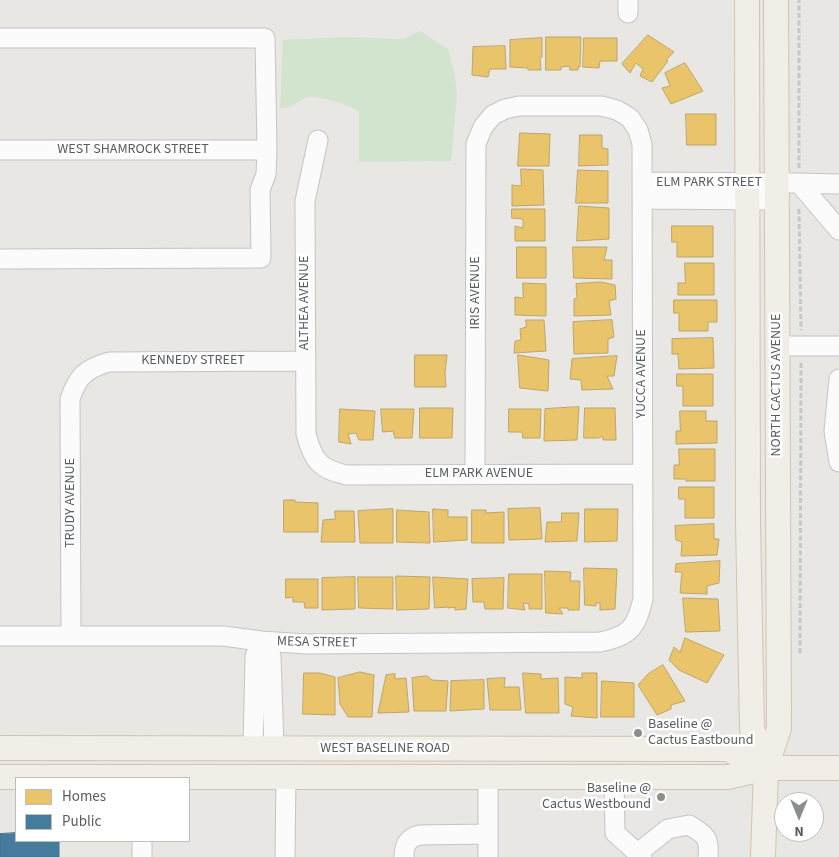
<!DOCTYPE html>
<style>
body{margin:0}
#map{position:relative;width:839px;height:857px;overflow:hidden;background:#e8e7e3;font-family:"Source Sans 3",sans-serif}
canvas{display:block}
.legend{position:absolute;left:15px;top:777px;width:175px;height:65px;box-sizing:border-box;background:#fff;border:1px solid #bdbebf;margin:0;padding:6px 9px;list-style:none;font-size:15px;color:#595d60}
.legend li{display:flex;align-items:center;gap:10px;height:25px}
.legend b{width:25px;border:1px solid #bdbebf}
.north{position:absolute;left:774px;top:792px;width:50px;height:50px;box-sizing:border-box;background:#fff;border:1px solid #bdbebf;border-radius:50%;rotate:180deg;font-size:14px;font-weight:700;line-height:20px;text-align:center;color:#595d60}
.north::after{content:'';display:block;margin:auto;width:18px;height:22px;background:#8b8d8e;clip-path:polygon(50% 0,100% 100%,50% 72%,0 100%)}
</style>
<div id="map">
<canvas width="839" height="857"></canvas>
<ul class="legend">
<li><b style="height:14px;background:#e9c46a"></b>Homes</li>
<li><b style="height:14px;background:#457b9d"></b>Public</li>
</ul>
<div class="north">N</div>
</div>
<script>
const ctx = document.querySelector('canvas').getContext('2d');
ctx.lineJoin = 'round';
function fillPath(path, color) {
  ctx.fillStyle = color;
  ctx.fill(path, 'evenodd');
}
function strokePath(path, color, width, dash) {
  ctx.strokeStyle = color;
  ctx.lineWidth = width;
  ctx.lineCap = dash ? 'butt' : 'round';
  ctx.setLineDash(dash || []);
  ctx.stroke(path);
}
function write(font, color, halo, rows, align = 'center') {
  ctx.font = font + ' "Source Sans 3",sans-serif';
  ctx.lineWidth = 5;
  ctx.setLineDash([]);
  ctx.textBaseline = 'middle';
  ctx.strokeStyle = halo;
  ctx.fillStyle = color;
  for (const [text, x, y, turn = 0] of rows) {
    ctx.save();
    ctx.translate(x, y);
    ctx.rotate((+turn || 0) * Math.PI / 180);
    ctx.textAlign = isNaN(turn) ? turn : align;
    if (halo) ctx.strokeText(text, 0, 0);
    ctx.fillText(text, 0, 0);
    ctx.restore();
  }
}
fillPath(new Path2D(`
 M 420,31 L 448,49 L 455,76 L 457,96 L 451,161 L 359,162 L 359,111 C 349,106 321,95 309,97 C 297,100 295,108 280,108 L 283,40 L 343,37 L 403,39 Z`), '#d2e4ce');
const homes = new Path2D(`
 M 648,35 L 674,52 L 666,60 L 668,61 L 652,82 L 640,76 L 643,69 L 636,63 L 630,73 L 622,64 Z
 M 546,37 L 581,37 L 580,67 L 578,67 L 578,70 L 570,70 L 569,66 L 561,67 L 561,70 L 546,70 Z
 M 542,38 L 542,57 L 540,58 L 541,70 L 528,70 L 528,68 L 510,67 L 510,40 Z
 M 584,38 L 617,38 L 617,61 L 600,61 L 599,68 L 583,67 Z
 M 505,46 L 506,69 L 490,69 L 488,77 L 472,75 L 473,47 Z
 M 685,63 L 703,91 L 671,104 L 662,88 L 670,86 L 665,73 Z
 M 686,114 L 716,114 L 716,145 L 687,145 Z
 M 520,133 L 550,134 L 549,166 L 518,166 Z
 M 580,135 L 602,135 L 602,148 L 608,149 L 608,165 L 579,166 Z
 M 521,169 L 543,170 L 544,205 L 512,206 L 512,185 L 521,186 Z
 M 578,170 L 608,171 L 608,203 L 576,203 Z
 M 579,206 L 609,208 L 609,239 L 577,241 Z
 M 512,209 L 545,209 L 545,241 L 515,241 L 515,226 L 523,228 L 523,219 L 512,218 Z
 M 672,226 L 713,226 L 713,257 L 677,257 L 677,242 L 672,242 Z
 M 517,247 L 546,247 L 546,278 L 517,278 Z
 M 573,247 L 607,247 L 604,260 L 612,260 L 612,279 L 574,278 Z
 M 685,263 L 714,263 L 714,295 L 678,295 L 678,283 L 685,283 Z
 M 601,282 L 615,285 L 616,299 L 609,301 L 611,315 L 574,316 L 574,299 L 577,298 L 576,284 Z
 M 523,283 L 546,284 L 546,316 L 515,315 L 515,297 L 523,298 Z
 M 674,300 L 717,300 L 717,322 L 708,322 L 708,331 L 679,331 L 679,313 L 674,313 Z
 M 526,320 L 544,320 L 546,351 L 514,353 L 515,341 L 521,340 L 520,329 L 526,327 Z
 M 612,320 L 614,337 L 608,339 L 608,353 L 574,354 L 573,322 Z
 M 713,338 L 714,368 L 679,369 L 678,354 L 672,354 L 672,339 Z
 M 415,355 L 447,355 L 445,373 L 446,387 L 415,387 Z
 M 518,355 L 549,360 L 548,391 L 520,388 Z
 M 617,356 L 614,376 L 607,376 L 613,389 L 582,390 L 581,380 L 570,379 L 572,359 Z
 M 677,374 L 713,374 L 713,406 L 683,406 L 683,386 L 677,386 Z
 M 579,407 L 577,440 L 544,441 L 545,409 Z
 M 420,408 L 453,408 L 452,438 L 420,438 Z
 M 585,408 L 615,408 L 616,440 L 603,440 L 603,437 L 600,437 L 599,438 L 584,438 Z
 M 340,409 L 375,411 L 373,440 L 359,440 L 356,433 L 348,434 L 351,444 L 339,442 Z
 M 381,409 L 414,409 L 412,438 L 395,438 L 393,431 L 383,432 Z
 M 509,409 L 541,409 L 540,438 L 523,438 L 522,432 L 509,432 Z
 M 680,411 L 706,411 L 706,421 L 717,421 L 717,443 L 676,444 L 676,431 L 680,431 Z
 M 679,449 L 715,449 L 715,481 L 686,481 L 686,479 L 674,479 L 674,465 L 679,465 Z
 M 679,487 L 714,487 L 714,518 L 685,518 L 685,499 L 679,499 Z
 M 284,500 L 295,500 L 295,502 L 318,503 L 318,532 L 284,532 Z
 M 540,508 L 542,539 L 509,540 L 508,509 Z
 M 393,509 L 393,543 L 360,543 L 358,511 Z
 M 433,509 L 448,510 L 448,517 L 467,517 L 467,540 L 434,542 Z
 M 585,509 L 618,509 L 617,541 L 585,542 Z
 M 397,510 L 429,512 L 430,543 L 397,542 Z
 M 472,510 L 486,510 L 486,513 L 504,512 L 504,543 L 472,543 Z
 M 335,511 L 354,511 L 355,542 L 321,542 L 323,520 L 335,519 Z
 M 562,513 L 579,513 L 577,541 L 545,542 L 547,522 L 561,522 Z
 M 714,524 L 714,539 L 719,539 L 717,555 L 681,556 L 682,542 L 676,540 L 675,526 Z
 M 720,561 L 719,583 L 707,586 L 707,594 L 680,593 L 682,572 L 675,572 L 676,564 Z
 M 584,568 L 617,569 L 615,609 L 600,610 L 600,603 L 596,603 L 596,606 L 585,605 Z
 M 545,571 L 571,572 L 570,581 L 580,581 L 579,610 L 568,610 L 568,608 L 559,608 L 563,614 L 546,613 Z
 M 509,574 L 542,574 L 542,609 L 529,609 L 529,604 L 523,603 L 525,610 L 508,608 Z
 M 396,576 L 430,577 L 429,609 L 397,610 Z
 M 355,577 L 355,609 L 322,610 L 322,578 Z
 M 358,577 L 393,577 L 393,609 L 359,608 Z
 M 433,577 L 468,579 L 466,609 L 455,610 L 455,607 L 448,608 L 448,607 L 435,608 Z
 M 504,578 L 503,609 L 485,609 L 484,602 L 473,602 L 472,579 Z
 M 286,579 L 318,579 L 318,608 L 305,608 L 304,602 L 293,602 L 293,597 L 286,598 Z
 M 683,598 L 718,599 L 720,631 L 686,632 Z
 M 685,638 L 724,655 L 707,683 L 679,670 L 669,660 L 674,647 L 680,652 Z
 M 663,665 L 685,701 L 671,705 L 671,709 L 657,715 L 638,685 L 648,674 Z
 M 360,672 L 374,675 L 372,717 L 348,717 L 340,704 L 338,678 Z
 M 304,673 L 320,673 L 335,677 L 335,715 L 303,714 Z
 M 523,673 L 541,674 L 541,679 L 558,678 L 559,713 L 526,713 Z
 M 582,673 L 597,673 L 597,718 L 571,716 L 573,707 L 565,704 L 565,677 L 582,678 Z
 M 395,674 L 395,679 L 406,678 L 409,712 L 378,713 L 386,675 Z
 M 427,676 L 432,680 L 448,681 L 446,711 L 414,711 L 412,678 Z
 M 505,678 L 504,687 L 519,687 L 521,710 L 490,710 L 487,679 Z
 M 484,680 L 484,709 L 450,711 L 451,681 Z
 M 602,681 L 634,683 L 634,717 L 601,717 Z`);
fillPath(homes, '#e9c46a');
strokePath(homes, '#bea567', 1);
const public = new Path2D(`
 M 16,833 L 16,841 L 59,841 L 59,857 L 0,857 L 0,834 Z`);
fillPath(public, '#457b9d');
strokePath(public, '#4b728b', 1);
const minor = new Path2D(`
 M 628,13 L 628,0
 M 0,38 L 265,38 L 267,150 L 266,174 L 260,190 L 261,258 L 0,259
 M 318,140 L 305,201 L 306,434 C 313,460 319,469 346,475 L 642,474
 M 0,150 L 267,150
 M 642,182 L 799,183 L 839,230
 M 799,183 L 839,184
 M 642,199 L 776,200
 M 777,346 L 839,346
 M 839,379 L 834,431 L 839,462
 M 0,636 L 223,636 L 261,641 L 306,644 L 600,642 C 630,636 636,628 643,599 L 642,144 L 638,130 L 630,118 L 617,110 L 601,106 L 519,106 L 505,109 L 493,115 L 483,127 L 476,144 L 475,474
 M 71,636 L 70,399 C 78,376 85,369 109,362 L 306,361
 M 261,641 L 271,656 L 274,749
 M 253,749 L 255,657 L 261,641
 M 614,777 L 615,833 L 642,857
 M 142,841 L 142,857
 M 638,853 L 668,829 L 689,825 C 705,835 710,837 708,857
 M 285,857 L 286,777
 M 404,857 C 404,844 408,838 420,835 L 488,834
 M 488,857 L 488,777`);
const major = new Path2D(`
 M 747,0 L 748,522 L 752,729 L 766,768
 M 0,748 L 727,749 L 766,768
 M 0,777 L 728,777 L 766,768 L 839,768
 M 763,857 L 766,768 L 779,728 L 776,0`);
strokePath(minor, '#c4c4c4', 21);
strokePath(major, '#d0c5b2', 26);
strokePath(new Path2D(`
 M 799,168 L 799,0
 M 799,209 L 801,330
 M 800,653 L 801,361`), '#c4c9c5', 3, [5, 2.5]);
strokePath(minor, '#fcfbfb', 19);
strokePath(major, '#f0eee6', 24);
for (const [x, y, r, color] of [
 [638,733,5,"#8b8d8e"],
 [661,797,5,"#8b8d8e"]
]) {
  const dot = new Path2D();
  dot.arc(x, y, r, 0, 2 * Math.PI);
  ctx.fillStyle = color;
  ctx.fill(dot);
  strokePath(dot, '#fff', 2);
}
write('14px', '#595d60', '#fff', [
 ["WEST SHAMROCK STREET",133,150],
 ["ELM PARK STREET",709,183],
 ["IRIS AVENUE",476,293,-90],
 ["ALTHEA AVENUE",305,303,-90],
 ["KENNEDY STREET",193,361],
 ["YUCCA AVENUE",642,374,-90],
 ["NORTH CACTUS AVENUE",777,385,-90],
 ["ELM PARK AVENUE",479,474],
 ["TRUDY AVENUE",71,503,-90],
 ["MESA STREET",317,643,1],
 ["WEST BASELINE ROAD",385,749]
]);
write('14px', '#595d60', '#fff', [
 ["Baseline @",648,725],
 ["Cactus Eastbound",648,741],
 ["Baseline @",651,789,"right"],
 ["Cactus Westbound",651,805,"right"]
], 'left');
</script>
